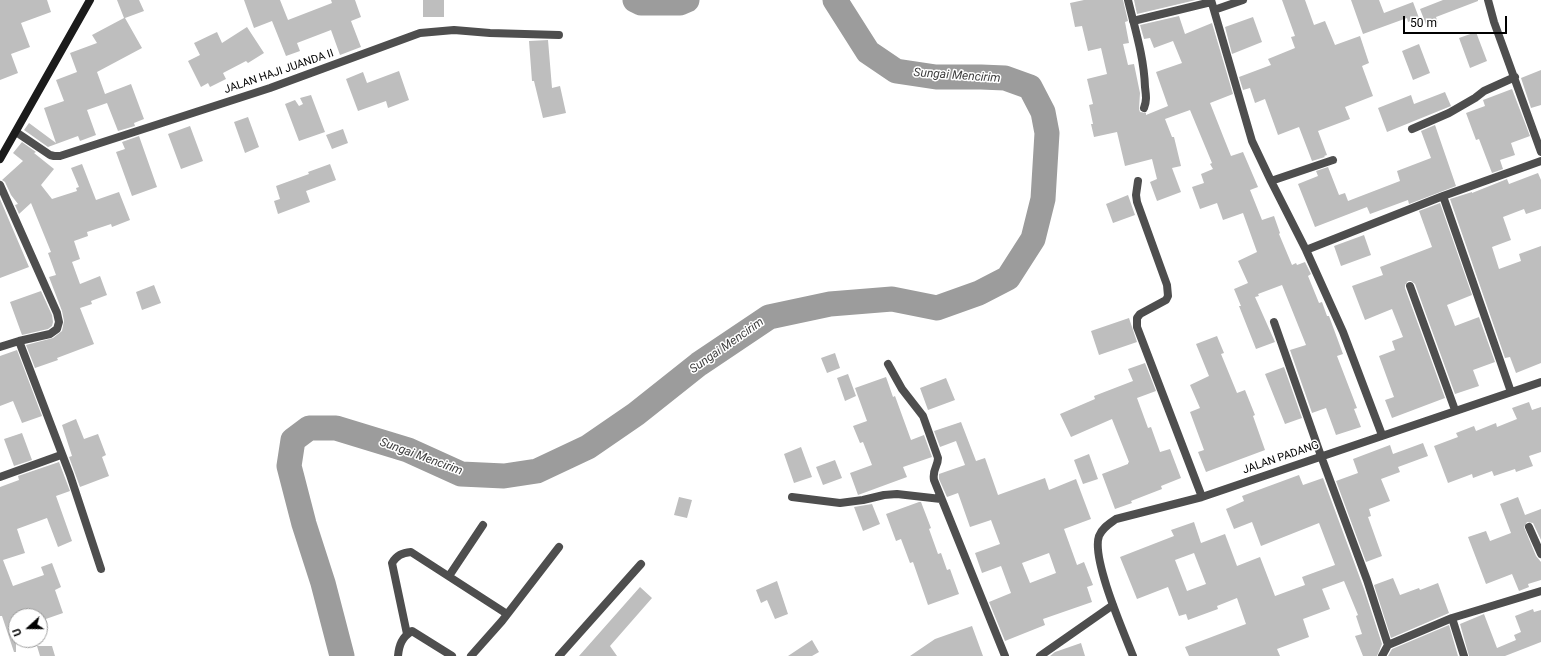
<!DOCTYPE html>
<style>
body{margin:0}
#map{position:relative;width:1541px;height:656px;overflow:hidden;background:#fff;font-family:Roboto,sans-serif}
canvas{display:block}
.north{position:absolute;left:8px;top:608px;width:40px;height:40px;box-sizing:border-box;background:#fff;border:1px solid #999;border-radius:50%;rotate:249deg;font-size:11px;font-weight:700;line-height:16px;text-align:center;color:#000}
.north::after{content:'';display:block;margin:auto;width:14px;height:18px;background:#000;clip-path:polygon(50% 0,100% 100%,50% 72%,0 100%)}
.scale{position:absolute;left:1403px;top:16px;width:104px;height:18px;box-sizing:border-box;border:2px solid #000;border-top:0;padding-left:5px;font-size:12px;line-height:14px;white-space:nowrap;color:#000;-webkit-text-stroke:3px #fff;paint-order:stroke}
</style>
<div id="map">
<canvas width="1541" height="656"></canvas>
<div class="north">U</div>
<div class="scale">50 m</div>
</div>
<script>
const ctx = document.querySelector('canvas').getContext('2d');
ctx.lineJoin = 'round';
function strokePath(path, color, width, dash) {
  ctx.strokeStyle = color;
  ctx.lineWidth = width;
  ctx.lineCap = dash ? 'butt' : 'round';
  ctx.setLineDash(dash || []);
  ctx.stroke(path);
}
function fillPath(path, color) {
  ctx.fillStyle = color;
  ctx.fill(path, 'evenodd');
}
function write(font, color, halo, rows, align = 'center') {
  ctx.font = font + ' Roboto,sans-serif';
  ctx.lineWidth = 3;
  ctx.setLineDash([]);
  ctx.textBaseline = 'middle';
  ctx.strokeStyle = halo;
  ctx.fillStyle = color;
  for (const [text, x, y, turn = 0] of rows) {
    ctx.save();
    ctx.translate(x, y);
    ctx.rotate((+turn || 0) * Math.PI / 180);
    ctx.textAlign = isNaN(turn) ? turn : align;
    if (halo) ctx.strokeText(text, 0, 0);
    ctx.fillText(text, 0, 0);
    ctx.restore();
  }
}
strokePath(new Path2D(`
 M 635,0 L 641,3 L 680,3 L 687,0
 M 342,656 L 323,583 L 304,524 L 289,466 L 293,440 L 309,428 L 336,428 L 408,450 L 461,474 L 504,476 L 537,471 L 588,447 L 636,414 L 699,364 L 769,317 L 830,304 L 892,299 L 937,308 L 979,293 L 1008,278 L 1033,239 L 1043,199 L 1047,133 L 1043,112 L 1030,87 L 1005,78 L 981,77 L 936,77 L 896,71 L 868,52 L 835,0`), '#9c9c9c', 25);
fillPath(new Path2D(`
 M 0,0 L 47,0 L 51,12 L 21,23 L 30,47 L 11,54 L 18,73 L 0,80 Z
 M 117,0 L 139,0 L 144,11 L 125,18 L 142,48 L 97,72 L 105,94 L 131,84 L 144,119 L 134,123 L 135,126 L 118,131 L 107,103 L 87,110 L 96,135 L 80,141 L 78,136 L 48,147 L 24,130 L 29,123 L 56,143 L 44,108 L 64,101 L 56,80 L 77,72 L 70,53 L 97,43 L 92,35 L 124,18 Z
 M 244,0 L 280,0 L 288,20 L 332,3 L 331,0 L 355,0 L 361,17 L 351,21 L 361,47 L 340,55 L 331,30 L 297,43 L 300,51 L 286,56 L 272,21 L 254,28 Z
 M 423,0 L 444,0 L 444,17 L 423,17 Z
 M 1084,0 L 1123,0 L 1128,21 L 1125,22 L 1129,43 L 1123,44 L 1128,65 L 1134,64 L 1140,93 L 1139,109 L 1140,112 L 1146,113 L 1146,115 L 1168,106 L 1156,72 L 1182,63 L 1173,41 L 1154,48 L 1150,38 L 1144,39 L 1140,25 L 1179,16 L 1185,34 L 1212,23 L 1233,94 L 1210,103 L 1223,136 L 1231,156 L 1243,152 L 1258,187 L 1250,190 L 1262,220 L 1274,216 L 1280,233 L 1279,234 L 1292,265 L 1296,263 L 1297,265 L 1305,262 L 1311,274 L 1308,276 L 1319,303 L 1322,302 L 1327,316 L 1329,316 L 1343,354 L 1337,356 L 1357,408 L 1354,409 L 1361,427 L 1336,435 L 1326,408 L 1312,413 L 1290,350 L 1306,345 L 1282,285 L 1258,294 L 1259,296 L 1255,297 L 1275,342 L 1256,349 L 1239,306 L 1241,306 L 1234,289 L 1248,283 L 1238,261 L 1257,252 L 1243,213 L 1223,220 L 1217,203 L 1200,209 L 1192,187 L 1204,183 L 1201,174 L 1213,169 L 1210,164 L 1212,163 L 1190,110 L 1165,119 L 1172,137 L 1174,137 L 1181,166 L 1172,168 L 1181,192 L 1157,201 L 1150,182 L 1157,179 L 1152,159 L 1125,166 L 1117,132 L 1094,137 L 1091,124 L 1093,124 L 1089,105 L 1093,104 L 1087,79 L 1107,74 L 1101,48 L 1088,51 L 1082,26 L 1075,27 L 1070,3 Z
 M 1134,0 L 1196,0 L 1137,14 Z
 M 1282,0 L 1305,0 L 1314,25 L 1325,21 L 1335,45 L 1360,36 L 1369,63 L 1362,66 L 1373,96 L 1345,107 L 1350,119 L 1318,131 L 1327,155 L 1324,156 L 1325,157 L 1312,161 L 1299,127 L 1278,135 L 1265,99 L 1255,103 L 1250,88 L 1243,90 L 1239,77 L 1271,65 L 1268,59 L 1295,48 L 1291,37 L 1295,36 Z
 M 1351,0 L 1379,0 L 1384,13 L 1413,2 L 1419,18 L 1408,22 L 1407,18 L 1363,34 Z
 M 1443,0 L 1478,0 L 1478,1 L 1436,17 L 1438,23 L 1427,27 L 1420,9 Z
 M 1253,17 L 1262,42 L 1232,54 L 1225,27 Z
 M 247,27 L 264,53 L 248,63 L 246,61 L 223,73 L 226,79 L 210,87 L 208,83 L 201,87 L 188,61 L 200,55 L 194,43 L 217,32 L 222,43 Z
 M 1476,32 L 1487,61 L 1470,68 L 1459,38 Z
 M 548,40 L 552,88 L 560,86 L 566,113 L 543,118 L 534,81 L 532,81 L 529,41 Z
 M 1419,44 L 1430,73 L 1413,80 L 1402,51 Z
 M 1541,70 L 1541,105 L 1531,108 L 1521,78 Z
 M 399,71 L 409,100 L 388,108 L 386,101 L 358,111 L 346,79 L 363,72 L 367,83 Z
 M 1512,89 L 1530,136 L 1511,143 L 1515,155 L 1500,160 L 1503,169 L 1492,173 L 1479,139 L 1476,140 L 1466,113 L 1485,106 L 1483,100 Z
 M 1445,92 L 1451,106 L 1387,132 L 1378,108 L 1411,95 L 1414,104 Z
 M 311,95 L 325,132 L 299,141 L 285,104 L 295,100 L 299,106 L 303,104 L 300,98 Z
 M 248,117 L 259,147 L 245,153 L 234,122 Z
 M 1435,125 L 1456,186 L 1409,204 L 1408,200 L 1370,214 L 1367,207 L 1315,227 L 1298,184 L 1318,176 L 1316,171 L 1328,167 L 1339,195 L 1345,193 L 1348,201 L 1400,181 L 1397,171 L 1431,158 L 1421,131 Z
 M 190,126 L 203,161 L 181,169 L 168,134 Z
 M 343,129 L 348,143 L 332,149 L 326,135 Z
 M 139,136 L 157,187 L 132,196 L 116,152 L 125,149 L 122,142 Z
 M 22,142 L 36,152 L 34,153 L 54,169 L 41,185 L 52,199 L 77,191 L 76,188 L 79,187 L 71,168 L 82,164 L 96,200 L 119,192 L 130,220 L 112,227 L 111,224 L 87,232 L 88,236 L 74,241 L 80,259 L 72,262 L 80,284 L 100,276 L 107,295 L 91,301 L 92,304 L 80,308 L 94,344 L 57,358 L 58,360 L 35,368 L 26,345 L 53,338 L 62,331 L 64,321 L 62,311 L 49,277 L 56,275 L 48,253 L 51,252 L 31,203 L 19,214 L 15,205 L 18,204 L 11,195 L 5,182 L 2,180 L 23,161 L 13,153 Z
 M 330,164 L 336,180 L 306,191 L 310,202 L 278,214 L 274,201 L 280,199 L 276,186 L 309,174 L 308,172 Z
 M 1538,173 L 1541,180 L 1541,209 L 1526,214 L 1524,209 L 1503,217 L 1511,240 L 1492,247 L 1499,269 L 1521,261 L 1519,254 L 1541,246 L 1541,363 L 1516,373 L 1510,357 L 1505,358 L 1450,199 L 1472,192 L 1472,193 L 1507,179 L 1509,184 Z
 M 1128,195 L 1135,215 L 1113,223 L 1106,204 Z
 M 0,199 L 29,267 L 0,278 Z
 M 1440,203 L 1472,295 L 1447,305 L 1455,326 L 1479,317 L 1495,362 L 1473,370 L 1479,386 L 1455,394 L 1415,284 L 1411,281 L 1408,281 L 1405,285 L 1405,288 L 1445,398 L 1392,418 L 1385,400 L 1394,397 L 1379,356 L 1395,350 L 1392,341 L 1403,337 L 1392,309 L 1365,320 L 1352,286 L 1383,275 L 1380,267 L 1432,247 L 1419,211 Z
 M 1364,235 L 1371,255 L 1341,266 L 1334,246 Z
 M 154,285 L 161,303 L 142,310 L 136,292 Z
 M 41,291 L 52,315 L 53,322 L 52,326 L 48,329 L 22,335 L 10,302 Z
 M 1129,318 L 1137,342 L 1099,355 L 1091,331 Z
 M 1217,336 L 1224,353 L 1221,354 L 1237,393 L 1245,390 L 1255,415 L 1253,416 L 1265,450 L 1206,472 L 1198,452 L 1204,450 L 1190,412 L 1200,408 L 1190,385 L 1209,376 L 1196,344 Z
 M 17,350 L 42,416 L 22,423 L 13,401 L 0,406 L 0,356 Z
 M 835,353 L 840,368 L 827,373 L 821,358 Z
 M 1145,363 L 1156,391 L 1137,398 L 1148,428 L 1151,427 L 1160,452 L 1170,449 L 1181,478 L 1161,486 L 1162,489 L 1131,501 L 1132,503 L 1115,509 L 1102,474 L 1128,464 L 1128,463 L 1129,462 L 1112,419 L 1071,437 L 1060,414 L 1095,399 L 1094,396 L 1133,381 L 1128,369 Z
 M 1284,367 L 1302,418 L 1285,424 L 1265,374 Z
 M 848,374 L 856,396 L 845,401 L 837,378 Z
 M 886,377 L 893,397 L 895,396 L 911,440 L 924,435 L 932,457 L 903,467 L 907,477 L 858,495 L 850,473 L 872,465 L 863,442 L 860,443 L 853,426 L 867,421 L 855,388 Z
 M 946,378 L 955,400 L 928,410 L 920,388 Z
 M 1529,402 L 1532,410 L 1541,407 L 1541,452 L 1529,456 L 1533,466 L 1516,472 L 1515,469 L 1494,476 L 1492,471 L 1473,478 L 1472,474 L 1448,483 L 1434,446 L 1458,437 L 1456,433 L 1474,426 L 1476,431 L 1496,423 L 1497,427 L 1517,419 L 1512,408 Z
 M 76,419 L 84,439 L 98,434 L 106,455 L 102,457 L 109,476 L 80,487 L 69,457 L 72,456 L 62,425 Z
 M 961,422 L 976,461 L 985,458 L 998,495 L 1045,478 L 1049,490 L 1076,479 L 1091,519 L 1064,529 L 1077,565 L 1084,562 L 1093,585 L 1087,587 L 1092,602 L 1043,619 L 1045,625 L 1005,641 L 989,602 L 1011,593 L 1001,566 L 982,573 L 975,553 L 1000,544 L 991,520 L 970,527 L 958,493 L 947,497 L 939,479 L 939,474 L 965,465 L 956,441 L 940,447 L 934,431 ZM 1049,553 L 1056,573 L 1030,583 L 1022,563 Z
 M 22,433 L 32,460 L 14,466 L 4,439 Z
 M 1423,443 L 1428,456 L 1398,467 L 1400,472 L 1381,479 L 1390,501 L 1369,509 L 1371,516 L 1368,517 L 1382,556 L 1366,562 L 1336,481 L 1358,473 L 1353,459 L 1390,445 L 1393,454 Z
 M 801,447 L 812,477 L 794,483 L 784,454 Z
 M 1089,454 L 1098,479 L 1083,484 L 1074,460 Z
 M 835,460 L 842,478 L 823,485 L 816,467 Z
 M 59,462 L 70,491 L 56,496 L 72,541 L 58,547 L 47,518 L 17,529 L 25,553 L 3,560 L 13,586 L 44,575 L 41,567 L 52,563 L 61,587 L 55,590 L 63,613 L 40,621 L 40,616 L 16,616 L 16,652 L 14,652 L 2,616 L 0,616 L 0,487 L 19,480 L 18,476 Z
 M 1299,475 L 1303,485 L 1323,478 L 1364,589 L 1382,644 L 1377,656 L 1363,656 L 1355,636 L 1362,634 L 1356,616 L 1358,615 L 1344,581 L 1322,589 L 1330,609 L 1303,619 L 1309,637 L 1277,649 L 1280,656 L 1189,656 L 1185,647 L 1246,624 L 1237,598 L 1217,606 L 1218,609 L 1188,620 L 1186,614 L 1179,616 L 1168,587 L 1137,599 L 1120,557 L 1174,536 L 1171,530 L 1194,522 L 1201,543 L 1225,534 L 1237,566 L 1260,557 L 1275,596 L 1305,585 L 1302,577 L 1335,565 L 1319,523 L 1261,546 L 1252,522 L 1234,529 L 1226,509 L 1244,501 L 1242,496 ZM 1194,553 L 1206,584 L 1187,591 L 1175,560 Z
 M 679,497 L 692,500 L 687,518 L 674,515 Z
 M 1518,497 L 1525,515 L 1541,509 L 1541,540 L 1533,523 L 1527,522 L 1524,527 L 1536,556 L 1541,562 L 1541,580 L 1528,584 L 1529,587 L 1519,591 L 1512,574 L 1486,584 L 1468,537 L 1486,531 L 1490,541 L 1511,533 L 1500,504 Z
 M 919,502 L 921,502 L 931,528 L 929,529 L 938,554 L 941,553 L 947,570 L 950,569 L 959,594 L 928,605 L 913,562 L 910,563 L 901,539 L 896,541 L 886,514 Z
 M 872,504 L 880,524 L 863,531 L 854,507 Z
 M 1393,578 L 1400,595 L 1419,588 L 1420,590 L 1438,583 L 1449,613 L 1391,638 L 1374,585 Z
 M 777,581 L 788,614 L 775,619 L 767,600 L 761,603 L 756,590 Z
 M 640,587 L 652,598 L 610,646 L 617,656 L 579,656 Z
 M 1533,609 L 1534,612 L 1541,610 L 1541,642 L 1505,656 L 1469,656 L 1460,624 L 1484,614 L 1497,648 L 1516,640 L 1514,635 L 1521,632 L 1515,616 Z
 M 1449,625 L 1458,656 L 1388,656 L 1392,649 Z
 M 972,626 L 983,656 L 910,656 L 935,639 Z
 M 812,640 L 819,652 L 812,656 L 788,656 Z
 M 1081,643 L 1085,656 L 1050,656 L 1055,652 Z
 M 37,646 L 52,646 L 55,656 L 40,656 Z`), '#bebebe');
strokePath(new Path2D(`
 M 1128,0 C 1135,29 1144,57 1145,87 C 1146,95 1147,100 1144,108
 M 1211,0 L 1252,141 L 1271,181 L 1306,250 L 1343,332 L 1382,435
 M 1488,0 L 1494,22 L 1541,152
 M 1214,10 L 1243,0
 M 1133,21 L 1211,2
 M 1412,129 L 1449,113 L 1475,98 L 1484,91 L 1515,77
 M 16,132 L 50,155 L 54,156 L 60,156 L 270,88 L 420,33 L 454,30 L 490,33 L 559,35
 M 1138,181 L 1136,195 L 1137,202 L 1167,285 L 1168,296 L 1166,300 L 1140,314 L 1137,318 L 1137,327 L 1202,497
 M 1271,181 L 1333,160
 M 0,185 L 57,313 L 59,322 L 57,329 L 50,334 L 19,341 L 0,347
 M 1443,196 L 1511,392
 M 1306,250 L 1443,196 L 1541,161
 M 1410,286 L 1455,410
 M 1274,322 L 1321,456 L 1367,580 L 1388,645 L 1382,656
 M 19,341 L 70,475 L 101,569
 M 888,364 L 902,389 L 923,416 L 938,458 C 938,467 932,469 934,480 L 1005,656
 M 0,477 L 61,455
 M 792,497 L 840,503 L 863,500 L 884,495 L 897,494 L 941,499
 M 1529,527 L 1541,554
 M 449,576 L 483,525
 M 1452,618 L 1464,656
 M 407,634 L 392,563 C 397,555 402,553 411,552 L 507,614
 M 1388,645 L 1452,618 L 1541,591
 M 398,656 C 399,645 402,637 412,631 L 452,656
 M 471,656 L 502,621 L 559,547
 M 559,656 L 641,564
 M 1040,656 L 1113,605
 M 1133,656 C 1124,633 1091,558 1099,536 C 1102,528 1109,524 1116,519 L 1202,497 L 1541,382`), '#4e4e4e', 8);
strokePath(new Path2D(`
 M 0,159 L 90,0`), '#1b1b1b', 8);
write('11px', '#000', '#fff', [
 ["JALAN HAJI JUANDA II",279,72,-19],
 ["JALAN PADANG",1281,458,-19]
]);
write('italic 12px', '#3d3d3d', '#fff', [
 ["Sungai Mencirim",957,76,4],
 ["Sungai Mencirim",727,346,-35],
 ["Sungai Mencirim",421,457,20]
]);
</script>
